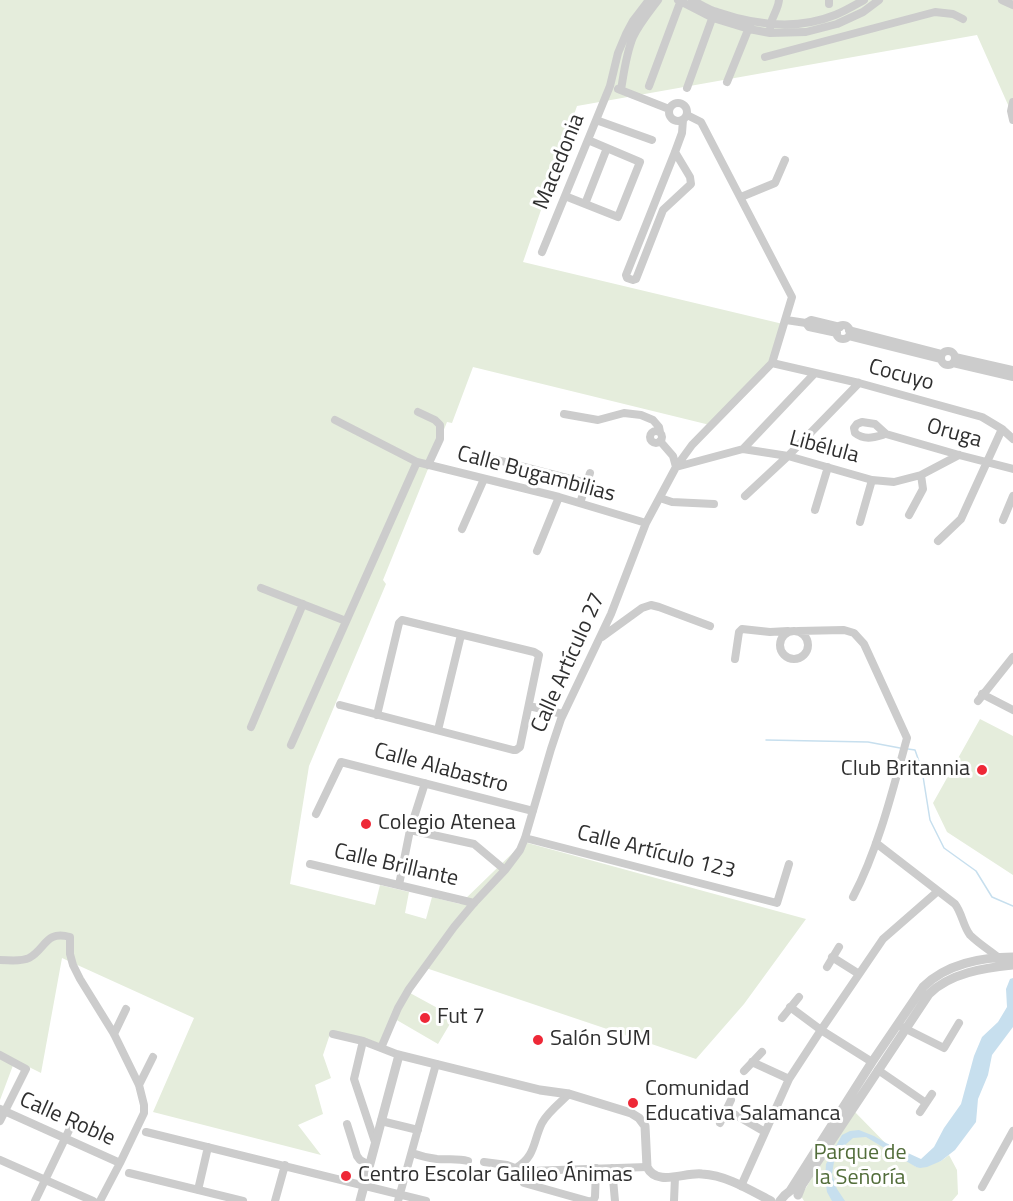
<!DOCTYPE html>
<meta charset="utf-8">
<style>
body{margin:0}
canvas{display:block;background:#fff}
</style>
<canvas width="1013" height="1201"></canvas>
<script>
const ctx = document.querySelector('canvas').getContext('2d');
ctx.lineJoin = 'round';
function fillPath(path, color) {
  ctx.fillStyle = color;
  ctx.fill(path, 'evenodd');
}
function strokePath(path, color, width, dash) {
  ctx.strokeStyle = color;
  ctx.lineWidth = width;
  ctx.lineCap = dash ? 'butt' : 'round';
  ctx.setLineDash(dash || []);
  ctx.stroke(path);
}
function write(font, color, halo, rows, align = 'center') {
  ctx.font = font + ' "Titillium Web",sans-serif';
  ctx.lineWidth = 6;
  ctx.setLineDash([]);
  ctx.textBaseline = 'middle';
  ctx.strokeStyle = halo;
  ctx.fillStyle = color;
  for (const [text, x, y, turn = 0] of rows) {
    ctx.save();
    ctx.translate(x, y);
    ctx.rotate((+turn || 0) * Math.PI / 180);
    ctx.textAlign = isNaN(turn) ? turn : align;
    if (halo) ctx.strokeText(text, 0, 0);
    ctx.fillText(text, 0, 0);
    ctx.restore();
  }
}
fillPath(new Path2D(`
 M 0,0 L 1013,0 L 1013,116 L 977,35 L 577,106 L 523,262 L 783,324 L 765,376 L 714,426 L 473,367 L 452,423 L 447,422 L 383,580 L 386,584 L 309,766 L 290,884 L 375,905 L 380,885 L 409,892 L 405,913 L 426,919 L 432,897 L 460,904 L 524,842 L 806,919 L 744,1004 L 696,1059 L 423,967 L 379,1044 L 331,1031 L 323,1055 L 331,1078 L 315,1085 L 323,1114 L 298,1125 L 321,1155 L 153,1112 L 194,1018 L 62,958 L 41,1073 L 15,1060 L 0,1100 Z
 M 980,719 L 1013,736 L 1013,875 L 947,832 L 933,803 Z
 M 410,993 L 454,1017 L 438,1044 L 395,1019 Z
 M 853,1110 L 899,1157 L 907,1160 L 916,1167 L 941,1161 L 949,1155 L 957,1170 L 958,1194 L 952,1201 L 804,1201 L 801,1196 Z`), '#e5eddc');
fillPath(new Path2D(`
 M 1013,978 L 1013,1027 L 992,1055 L 988,1075 L 978,1099 L 976,1122 L 955,1150 L 941,1161 L 927,1167 L 920,1168 L 916,1167 L 866,1137 L 853,1138 L 845,1145 L 834,1162 L 832,1174 L 837,1189 L 845,1201 L 832,1201 L 827,1192 L 825,1179 L 826,1164 L 842,1135 L 850,1131 L 859,1130 L 874,1136 L 886,1143 L 921,1159 L 934,1147 L 944,1128 L 961,1104 L 974,1056 L 982,1037 L 998,1022 L 1007,1007 L 1006,989 L 1010,979 Z`), '#c7dfee');
strokePath(new Path2D(`
 M 766,740 L 868,742 L 900,748
 M 908,749 L 915,750 L 922,770 L 930,820 L 944,848 L 976,871 L 992,897 L 1013,906`), '#c7dfee', 1.5);
strokePath(new Path2D(`
 M 678,0 L 713,18 L 749,29 L 770,33 L 806,32 L 837,24 L 863,12 L 879,0
 M 692,0 C 700,4 709,10 717,12 C 755,25 798,30 835,15 C 845,11 855,5 864,0
 M 1002,0 L 1013,5
 M 829,4 L 829,0
 M 770,29 C 770,19 778,11 779,0
 M 765,57 L 935,12 L 953,14 L 963,19
 M 727,82 L 750,25
 M 649,86 L 681,0
 M 687,88 L 713,16
 M 618,89 L 669,109
 M 621,90 C 624,72 626,54 633,37 C 639,24 649,12 658,0
 M 1013,102 L 1011,111 L 1013,120
 M669 112a9 9 0 1 1 18 0a9 9 0 1 1-18 0Z
 M 596,120 L 652,140
 M 675,152 L 690,177 L 691,184 L 663,210 L 636,279 L 633,280 L 627,278 L 626,275 L 675,152 L 682,133 L 683,120
 M 565,196 L 618,217 L 640,162 L 588,140
 M 741,197 L 775,183 L 785,160
 M 585,204 L 607,148
 M 542,252 L 610,86 L 618,53 L 626,34 L 633,21 L 649,0
 M 786,320 L 806,323 L 811,320 L 840,327
 M 806,323 L 809,327 L 837,333
 M836 332a7 7 0 1 1 14 0a7 7 0 1 1-14 0Z
 M 849,330 L 942,354
 M 849,336 L 941,359
 M941 358a7 7 0 1 1 14 0a7 7 0 1 1-14 0Z
 M 955,357 L 1013,370
 M 772,363 L 859,383 L 982,417 L 1002,429 L 1013,439
 M 953,363 L 1013,377
 M 418,412 L 435,420 L 440,425 L 440,439 L 428,465
 M 564,414 L 598,420 L 624,413 L 641,415 L 653,420 L 659,427 L 660,432
 M 335,420 L 417,462 L 559,497 L 646,523
 M650 437a6 6 0 1 1 12 0a6 6 0 1 1-12 0Z
 M 886,434 C 875,437 865,441 855,433 L 854,428 L 857,424 L 862,422 L 875,424 L 886,434 L 959,455 L 1013,469
 M 660,441 L 673,456 L 676,467 L 743,449 L 788,456 L 872,480 L 894,482 L 921,475 L 959,455
 M 743,449 L 815,373
 M 490,458 L 587,483
 M 745,496 L 788,456 L 859,383
 M 660,498 L 672,502 L 714,504
 M 580,503 L 590,473
 M 815,510 L 828,467
 M 909,515 L 923,489 L 921,475
 M 1003,520 L 1013,496
 M 860,522 L 872,480
 M 462,529 L 484,479
 M 938,541 L 961,519 L 1002,429
 M 537,551 L 559,497
 M 261,588 L 346,621
 M780 645a14 14 0 1 1 28 0a14 14 0 1 1-28 0Z
 M 798,631 L 844,630 L 854,633 L 864,644 L 907,738 C 893,789 878,850 853,897
 M 602,637 L 642,608 L 651,605 L 659,607 L 710,626
 M 735,659 L 739,632 L 742,629 L 770,632 L 788,631
 M 982,694 L 1013,710
 M 978,701 L 1013,657
 M 340,705 C 398,720 456,735 513,750 L 516,750 L 520,747 L 539,655 L 534,652 L 402,620 L 399,623 L 377,715
 M 529,706 L 563,714
 M 251,727 L 303,604
 M 438,730 L 461,635
 M 291,745 L 417,462
 M 316,814 L 341,762 L 533,811
 M 410,830 L 474,844 L 505,870
 M 525,838 L 777,903 L 789,864
 M 876,843 L 955,904 C 962,913 963,926 970,935 C 978,943 989,950 998,957 L 999,959
 M 310,864 L 474,903
 M 399,885 L 410,830 L 425,783
 M 832,957 L 859,974
 M 0,960 C 9,960 21,962 29,958 C 46,949 45,930 70,937 L 70,954 L 73,965 L 80,979 L 114,1034 L 139,1085 L 144,1105 L 144,1113 L 120,1163 L 100,1201
 M 827,967 L 839,947
 M 790,1007 L 821,1030 L 872,1062
 M 782,1018 L 799,997
 M 902,1027 L 944,1048 L 959,1023
 M 114,1034 L 126,1009
 M 333,1034 L 363,1041 L 399,1055
 M 363,1041 L 354,1079 L 375,1142
 M 381,1048 L 398,1008 L 409,989 L 454,927 L 474,903 L 505,870 L 520,850 L 525,838 L 551,749 L 561,719 L 611,614 L 646,523 L 676,467 L 692,445 L 772,363 L 792,297 L 701,122 L 687,115
 M 0,1055 L 26,1069 L 0,1121
 M 752,1062 L 789,1079
 M 878,1070 L 926,1103
 M 744,1071 L 762,1052
 M 139,1085 L 153,1057
 M 0,1109 L 120,1163
 M 727,1110 L 765,1132
 M 920,1112 L 932,1094
 M 381,1121 L 418,1130
 M 720,1123 L 731,1100
 M 347,1124 L 357,1156 L 360,1160 L 369,1165
 M 146,1132 L 426,1201
 M 412,1153 C 420,1156 429,1158 437,1159 C 448,1160 457,1158 468,1161
 M 0,1160 L 93,1201
 M 484,1162 L 507,1165 L 523,1171 L 528,1171 L 647,1167
 M 516,1168 C 536,1156 533,1141 542,1123 C 548,1112 560,1103 569,1094
 M 612,1168 L 615,1201
 M 129,1173 L 243,1201
 M 524,1183 L 588,1201
 M 741,1186 L 789,1079 L 821,1030 L 883,939 L 938,891
 M 982,1187 L 1013,1131
 M 198,1190 L 208,1147
 M 35,1201 L 73,1122
 M 275,1201 L 285,1165
 M 398,1201 L 436,1064
 M 591,1201 L 593,1201 L 595,1197 L 596,1168
 M 674,1201 L 675,1177`), '#ccc', 8);
strokePath(new Path2D(`
 M 798,1195 L 802,1185 L 929,994 C 950,973 984,968 1013,965
 M 360,1201 L 399,1055 L 540,1090 L 569,1094 L 631,1113 L 639,1118 L 645,1126 L 647,1167 C 657,1187 684,1172 702,1174 C 726,1175 750,1190 771,1201
 M 780,1201 L 785,1195 L 790,1191 L 872,1062 L 923,987 C 946,964 982,957 1013,957`), '#ccc', 9);
for (const [x, y, r, color] of [
 [982,770,6,"#ee2837"],
 [366,824,6,"#ee2837"],
 [425,1018,6,"#ee2837"],
 [538,1040,6,"#ee2837"],
 [633,1103,6,"#ee2837"],
 [346,1176,6,"#ee2837"]
]) {
  const dot = new Path2D();
  dot.arc(x, y, r, 0, 2 * Math.PI);
  ctx.fillStyle = color;
  ctx.fill(dot);
  strokePath(dot, '#fff', 2);
}
write('22px', '#2f2f2f', '#fff', [
 ["Macedonia",560,162,-68],
 ["Cocuyo",901,376,15],
 ["Oruga",954,434,16],
 ["Libélula",824,448,15],
 ["Calle Bugambilias",536,475,15],
 ["Calle Artículo 27",569,663,-66],
 ["Calle Alabastro",441,769,15],
 ["Calle Artículo 123",656,853,14],
 ["Calle Brillante",396,866,13],
 ["Calle Roble",67,1120,24]
]);
write('22px', '#2f2f2f', '#fff', [
 ["Club Britannia",970,770,"right"],
 ["Colegio Atenea",378,824],
 ["Fut 7",437,1018],
 ["Salón SUM",550,1040],
 ["Comunidad",645,1090],
 ["Educativa Salamanca",645,1115],
 ["Centro Escolar Galileo Ánimas",358,1176]
], 'left');
write('22px', '#526d3a', '#fff', [
 ["Parque de",860,1154],
 ["la Señoría",860,1179]
]);
</script>
